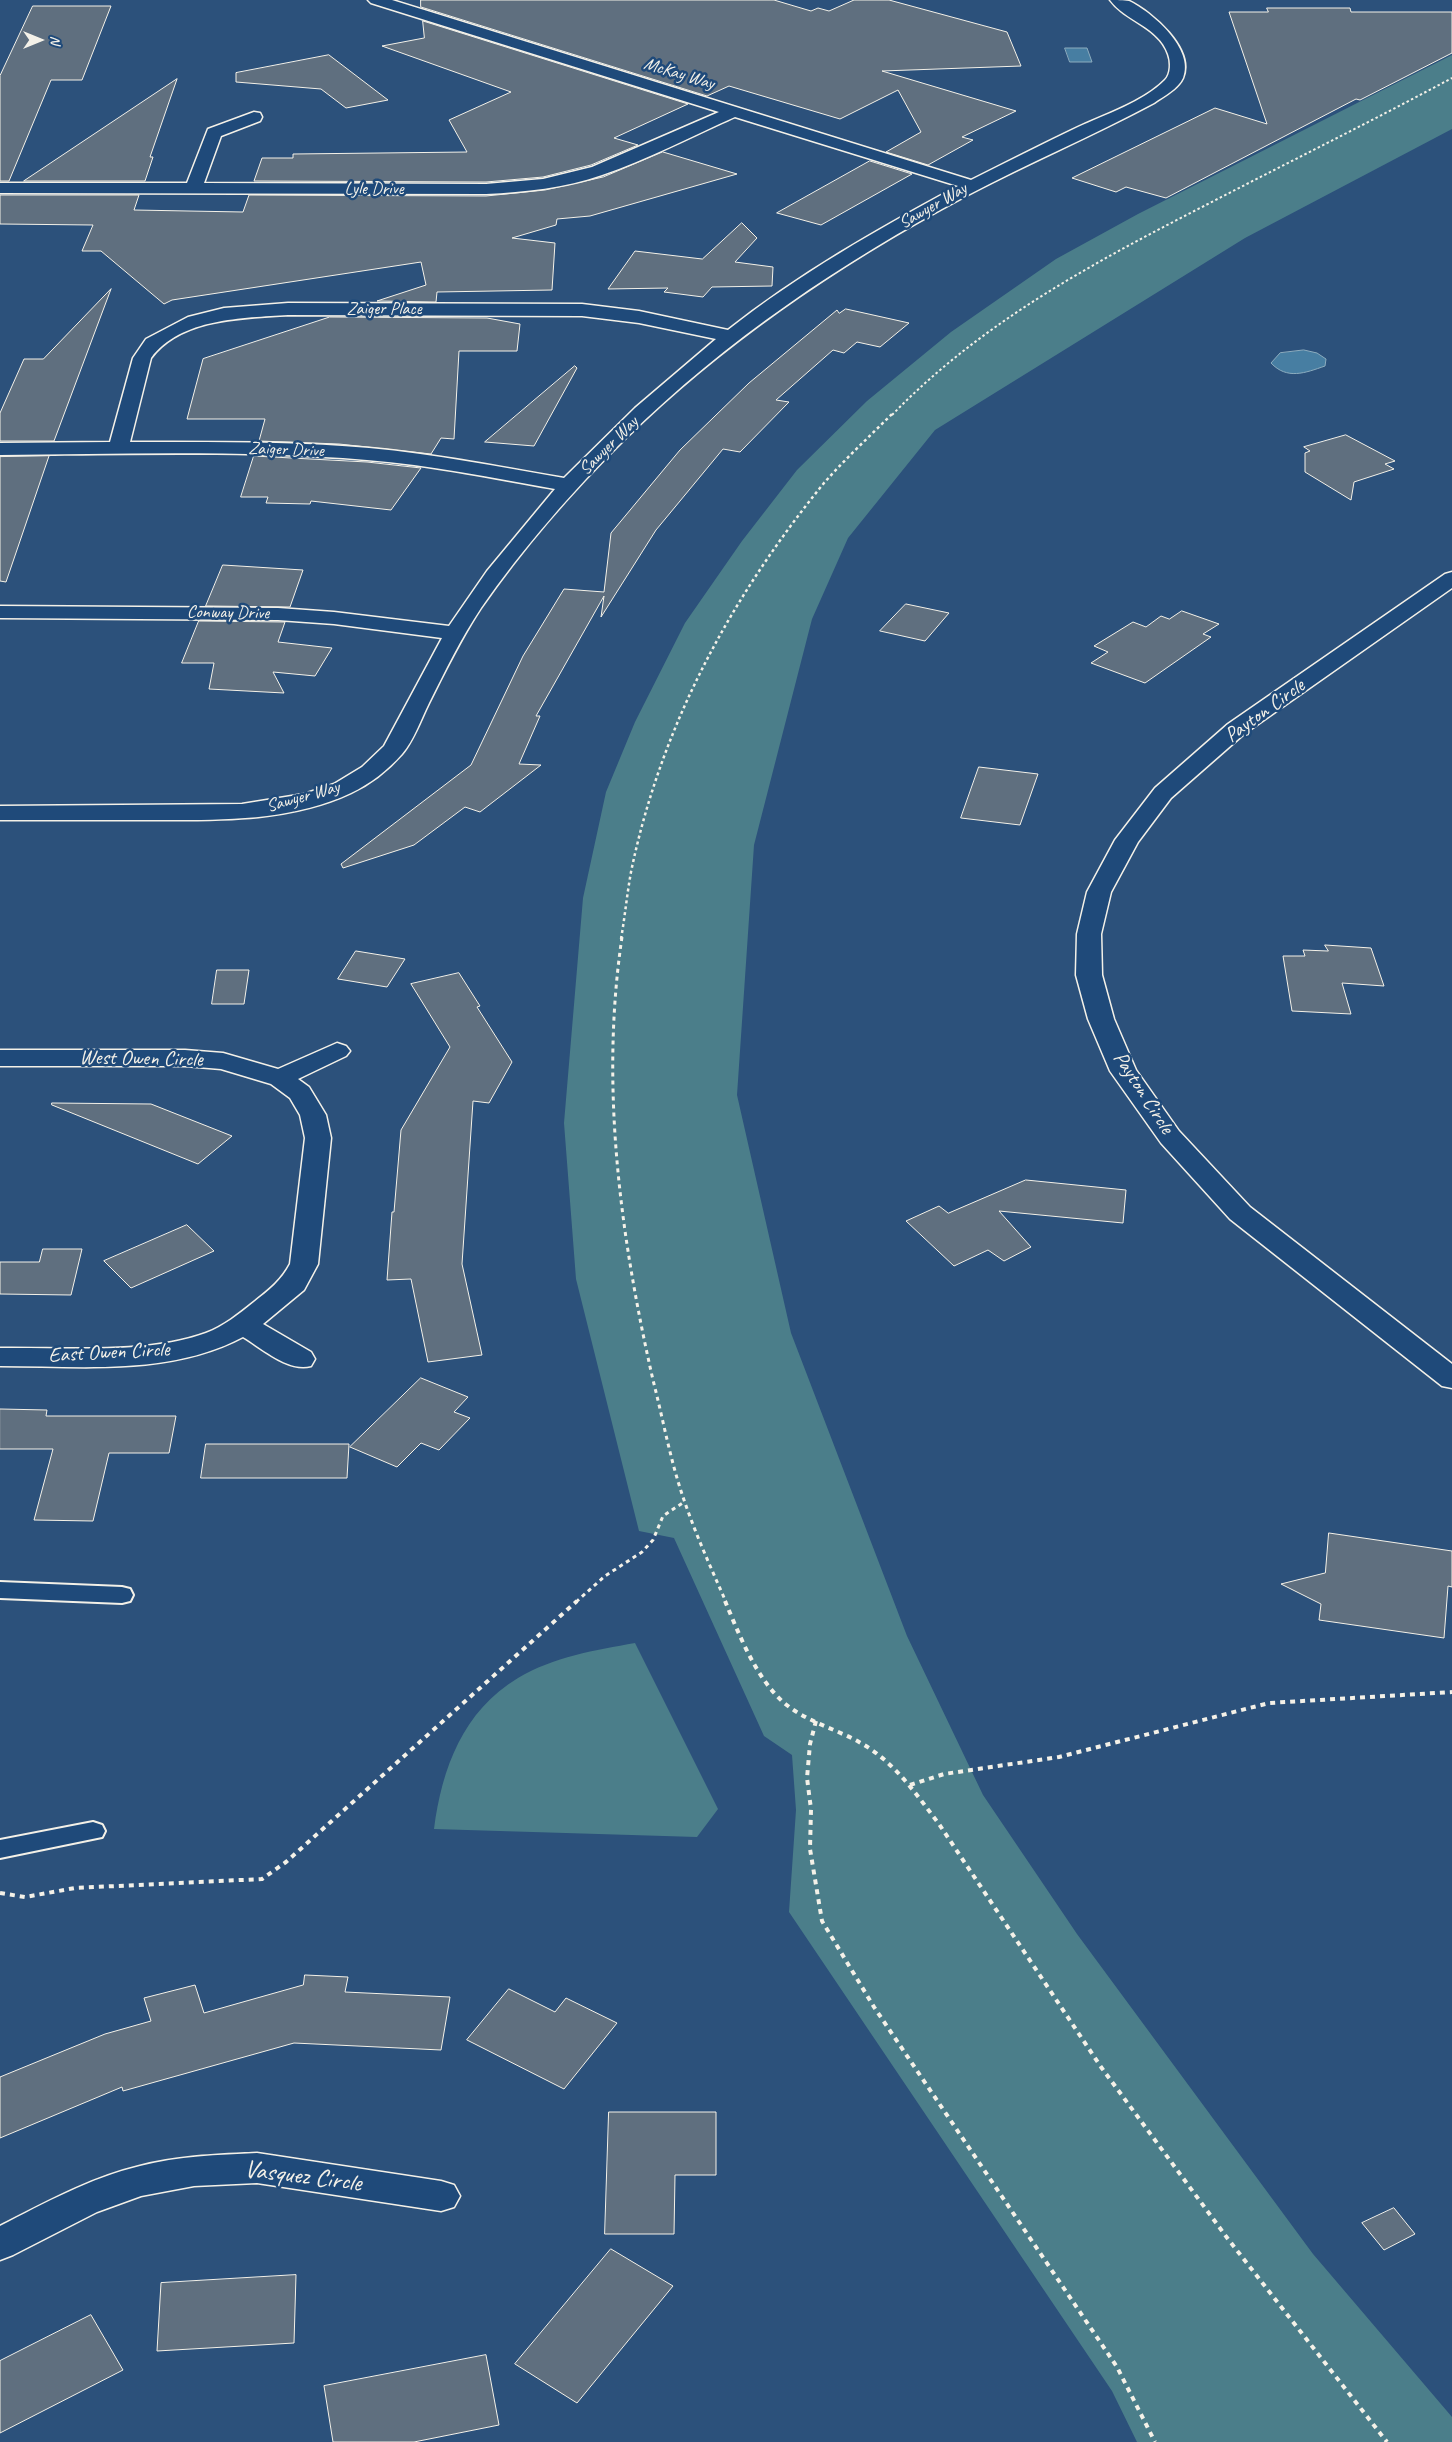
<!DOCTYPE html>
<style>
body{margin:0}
#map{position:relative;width:1452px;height:2442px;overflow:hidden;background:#2c517b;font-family:Caveat,sans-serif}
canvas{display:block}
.north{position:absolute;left:15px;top:15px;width:50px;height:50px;-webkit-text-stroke:4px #1f4a7a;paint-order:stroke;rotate:90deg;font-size:14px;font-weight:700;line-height:20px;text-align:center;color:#f4f1e8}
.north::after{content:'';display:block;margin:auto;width:18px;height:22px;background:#f4f1e8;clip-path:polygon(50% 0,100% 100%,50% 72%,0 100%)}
</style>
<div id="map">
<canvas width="1452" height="2442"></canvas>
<div class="north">N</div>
</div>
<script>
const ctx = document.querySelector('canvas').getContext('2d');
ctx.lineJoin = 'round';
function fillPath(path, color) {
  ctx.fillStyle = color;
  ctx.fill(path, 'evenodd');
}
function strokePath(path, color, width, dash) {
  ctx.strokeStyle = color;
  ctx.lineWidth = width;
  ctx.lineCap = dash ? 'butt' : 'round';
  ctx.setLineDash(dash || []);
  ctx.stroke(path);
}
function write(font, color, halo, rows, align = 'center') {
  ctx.font = font + ' Caveat,sans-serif';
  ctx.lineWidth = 5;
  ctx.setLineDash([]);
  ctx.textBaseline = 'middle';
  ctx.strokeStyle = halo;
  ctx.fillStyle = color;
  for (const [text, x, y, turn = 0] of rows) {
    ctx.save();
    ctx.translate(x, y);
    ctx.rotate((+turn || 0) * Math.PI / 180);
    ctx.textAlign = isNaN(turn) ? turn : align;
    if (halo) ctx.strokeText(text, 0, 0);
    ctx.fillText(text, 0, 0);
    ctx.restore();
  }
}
fillPath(new Path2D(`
 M 1452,55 L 1452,129 L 1245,238 L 935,430 L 848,538 L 812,619 L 754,845 L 737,1095 L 791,1333 L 907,1636 L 983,1795 L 1077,1934 L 1313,2254 L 1452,2417 L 1452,2442 L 1137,2442 L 1112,2391 L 789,1912 L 796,1810 L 792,1755 L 764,1736 L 674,1538 L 639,1531 L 576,1279 L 564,1123 L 583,898 L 606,792 L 635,722 L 685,623 L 742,541 L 797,470 L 867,401 L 951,332 L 1056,259 L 1138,214 Z
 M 635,1643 L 718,1809 L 697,1837 L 434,1829 C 442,1768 463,1711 518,1678 C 553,1657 596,1650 635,1643 Z`), '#4b7e8a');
const water = new Path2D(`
 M 1065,48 L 1087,48 L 1092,62 L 1070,62 Z
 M 1304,350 L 1317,353 L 1326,359 L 1325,366 C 1305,373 1287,380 1271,363 L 1280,353 Z`);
fillPath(water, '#477ea2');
strokePath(water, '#8cacbe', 1);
const building = new Path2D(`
 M 421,0 L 774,0 L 811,11 L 818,8 L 829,11 L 854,0 L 889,0 L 1007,32 L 1021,66 L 882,71 L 1016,111 L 962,137 L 973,140 L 928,165 L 886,152 L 921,132 L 898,90 L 840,119 L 729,86 L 707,96 L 421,7 Z
 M 33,6 L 111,6 L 82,80 L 51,80 L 9,181 L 0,181 L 0,76 Z
 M 1267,8 L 1350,8 L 1351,12 L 1452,12 L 1452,53 L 1360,100 L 1356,99 L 1166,198 L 1126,187 L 1116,192 L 1072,178 L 1215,108 L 1267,124 L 1229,12 L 1268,12 Z
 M 423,21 L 688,104 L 614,138 L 638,145 L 591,165 L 543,177 L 486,182 L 254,181 L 262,158 L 293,158 L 293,154 L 467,152 L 449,120 L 511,92 L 382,46 L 424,38 Z
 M 329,55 L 388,100 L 346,108 L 321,89 L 236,82 L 236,73 Z
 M 177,79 L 150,157 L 153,157 L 145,181 L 24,181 Z
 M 663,152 L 737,174 L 590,216 L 557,219 L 556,225 L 512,238 L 555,243 L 552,290 L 437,292 L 436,302 L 377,301 L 426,285 L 421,262 L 172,300 L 164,304 L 101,251 L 82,251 L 93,225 L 0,224 L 0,195 L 139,195 L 134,210 L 243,212 L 249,195 L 486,196 L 545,190 L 603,177 Z
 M 870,161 L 912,174 L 821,225 L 777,213 Z
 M 742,223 L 757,238 L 735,262 L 773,267 L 772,286 L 712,287 L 703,297 L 664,292 L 668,288 L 608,289 L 635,251 L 702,259 Z
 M 111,289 L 54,441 L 0,441 L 0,413 L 24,359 L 43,359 Z
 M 846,309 L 909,323 L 880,347 L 857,342 L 844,353 L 833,350 L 776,400 L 789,402 L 740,452 L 723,449 L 656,530 L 601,617 L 604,596 L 536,716 L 540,716 L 519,764 L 541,765 L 480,812 L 465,807 L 414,845 L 343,868 L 341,864 L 471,765 L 523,656 L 564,589 L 604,592 L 611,533 L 680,450 L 749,383 L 837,310 L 839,313 Z
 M 330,317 L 487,318 L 520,324 L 517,351 L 459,351 L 454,439 L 441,438 L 431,454 L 339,444 L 259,441 L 265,419 L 187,419 L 203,359 Z
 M 575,366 L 577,368 L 534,446 L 485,442 Z
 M 1346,435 L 1395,461 L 1385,464 L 1394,469 L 1354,482 L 1351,500 L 1305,472 L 1305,453 L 1310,451 L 1304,447 Z
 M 49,456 L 6,582 L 0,581 L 0,457 Z
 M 254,456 L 367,462 L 421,468 L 391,510 L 311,501 L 310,504 L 266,503 L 268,497 L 241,497 Z
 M 223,565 L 303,570 L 290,607 L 206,606 Z
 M 906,604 L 949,613 L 925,641 L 880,631 Z
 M 1182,611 L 1219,624 L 1203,634 L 1211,637 L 1145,683 L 1091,663 L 1108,652 L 1094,646 L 1133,622 L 1146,627 L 1161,616 L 1169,619 Z
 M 199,621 L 285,622 L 278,642 L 332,648 L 315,676 L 273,672 L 284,693 L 209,689 L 214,663 L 182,663 Z
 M 979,767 L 1038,774 L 1020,825 L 961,818 Z
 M 1325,945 L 1371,948 L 1384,986 L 1342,983 L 1351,1014 L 1292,1011 L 1283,956 L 1305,956 L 1303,950 L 1328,951 Z
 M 356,951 L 405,959 L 387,987 L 338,979 Z
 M 217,970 L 249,970 L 244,1004 L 212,1004 Z
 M 459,973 L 480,1006 L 477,1007 L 512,1062 L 489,1103 L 473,1101 L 462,1264 L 482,1355 L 428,1362 L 411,1279 L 387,1280 L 392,1212 L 394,1212 L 401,1130 L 450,1047 L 411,984 Z
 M 52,1103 L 151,1104 L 232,1136 L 198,1164 L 52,1105 Z
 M 1026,1180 L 1126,1190 L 1123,1223 L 999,1211 L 1031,1247 L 1004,1261 L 988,1250 L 954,1266 L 906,1221 L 939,1206 L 948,1213 Z
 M 187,1225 L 214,1251 L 131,1288 L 104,1261 Z
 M 43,1249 L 82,1249 L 71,1295 L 0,1294 L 0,1262 L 39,1262 Z
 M 421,1378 L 468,1397 L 454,1412 L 470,1418 L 439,1450 L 421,1443 L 397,1467 L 350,1447 Z
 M 0,1409 L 47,1410 L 46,1416 L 176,1416 L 169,1453 L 109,1453 L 93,1521 L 34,1520 L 53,1449 L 0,1449 Z
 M 206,1444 L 349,1444 L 347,1478 L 201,1478 Z
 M 1329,1533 L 1452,1551 L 1452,1587 L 1448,1586 L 1444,1638 L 1319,1620 L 1321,1604 L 1281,1584 L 1325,1573 Z
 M 305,1975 L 348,1977 L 345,1992 L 450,1997 L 441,2050 L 294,2043 L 123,2091 L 122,2087 L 0,2138 L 0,2077 L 105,2034 L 151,2021 L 144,1998 L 195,1985 L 204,2013 L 303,1985 Z
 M 509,1989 L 555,2012 L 566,1998 L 617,2023 L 564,2089 L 467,2040 Z
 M 609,2112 L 716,2112 L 716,2175 L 675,2175 L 674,2234 L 605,2234 Z
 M 1394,2208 L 1415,2234 L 1384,2250 L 1362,2223 Z
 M 611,2249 L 673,2286 L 577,2403 L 515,2364 Z
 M 296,2275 L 294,2343 L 157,2351 L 161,2283 Z
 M 91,2315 L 123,2370 L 0,2433 L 0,2361 Z
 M 486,2355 L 499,2425 L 414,2442 L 333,2442 L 324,2386 Z`);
fillPath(building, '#5f6f7f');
strokePath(building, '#f4f1e8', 1);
const lane = new Path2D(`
 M 0,1582 L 122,1587 L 130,1589 L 133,1595 L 130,1601 L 122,1603 L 0,1598 Z
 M 93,1822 L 102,1825 L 105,1831 L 102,1837 L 0,1858 L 0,1840 Z`);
const street = new Path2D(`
 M 368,0 L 392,0 L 971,180 C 1007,162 1042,144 1078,127 C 1104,115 1145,101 1165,80 C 1171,74 1171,62 1168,54 C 1159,27 1125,21 1110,0 C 1116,0 1124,0 1129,1 C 1152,12 1195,49 1183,78 C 1178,89 1164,96 1154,103 C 1093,136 1028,163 966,196 C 842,262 727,339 626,438 C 575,488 522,549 481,608 C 461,638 445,671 429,703 C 421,719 414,740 402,754 C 388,770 370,784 351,793 C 288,823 212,820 145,820 C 96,820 48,820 0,820 L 0,806 L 242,804 L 304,794 L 334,784 L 362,767 L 384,746 L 442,638 L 334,624 L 278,620 L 0,618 L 0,606 L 278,608 L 334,612 L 449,626 L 487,571 L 555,489 C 493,478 430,465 367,460 C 245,450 122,454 0,455 L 0,443 L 110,442 L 133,358 L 146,339 L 188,317 L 224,308 L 288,303 L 582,304 L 639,311 L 728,330 C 799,274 878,229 958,186 L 735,117 C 692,136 647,160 602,175 C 565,188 525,192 486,194 L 0,193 L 0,183 L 187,183 L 208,129 L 254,112 L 260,113 L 262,117 L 260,121 L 221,136 L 204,183 L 486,184 L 543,179 L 592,167 L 719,112 L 371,3 ZM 288,315 L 582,316 L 639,323 L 716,339 L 635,408 L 564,478 C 500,467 435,454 369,448 C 290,441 209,442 130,442 L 151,358 C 181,318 243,318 288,315 Z
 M 1452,572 L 1452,588 L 1244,734 L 1171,798 L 1138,842 L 1111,892 L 1101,934 L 1102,975 L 1114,1019 L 1136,1070 L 1179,1131 L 1250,1207 L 1452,1364 L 1452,1388 L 1442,1386 L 1230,1219 L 1161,1143 L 1110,1071 L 1088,1019 L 1076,975 L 1077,934 L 1087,892 L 1115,840 L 1155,788 L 1228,724 L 1445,574 Z
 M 337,1043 L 346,1046 L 350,1051 L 346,1056 L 298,1079 L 309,1087 L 326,1115 L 331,1138 L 318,1264 L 304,1290 L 263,1324 L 311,1352 L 315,1359 L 311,1366 C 288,1372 263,1349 243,1337 C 170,1376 81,1366 0,1366 L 0,1348 C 64,1347 146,1355 206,1333 C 224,1326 239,1314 254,1302 C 269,1290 281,1281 290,1264 L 305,1138 L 300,1115 L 290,1098 L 271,1084 L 221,1069 L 185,1066 L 0,1066 L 0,1050 L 185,1050 L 223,1053 L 278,1069 Z
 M 257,2153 L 441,2181 L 454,2185 L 460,2196 L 454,2207 L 441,2211 L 257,2183 L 194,2186 L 141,2196 L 97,2212 L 13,2255 L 0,2260 L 0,2226 C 45,2203 90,2178 140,2166 C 178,2156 218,2155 257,2153 Z`);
strokePath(lane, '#f4f1e8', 4);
strokePath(street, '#f4f1e8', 3);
strokePath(new Path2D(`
 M 892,415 C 981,323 1091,264 1204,206 C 1287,163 1370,122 1452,78`), '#f4f1e8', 2, [2.5, 2.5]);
strokePath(new Path2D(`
 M 621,939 C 625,916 627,894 631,872 C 661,726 731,597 824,483 C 845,459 870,436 893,413`), '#f4f1e8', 2.5, [3, 3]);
strokePath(new Path2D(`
 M 622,937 C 600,1085 620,1235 653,1380 C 663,1419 670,1459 683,1497 C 695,1533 711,1568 726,1602
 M 576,1602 L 605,1576 L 642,1552 L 653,1540 L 663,1516 L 684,1502`), '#f4f1e8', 3, [4, 4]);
strokePath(new Path2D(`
 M 725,1601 C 739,1634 755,1676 782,1701 C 804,1721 834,1728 859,1742 C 894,1761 916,1794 939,1824 L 1101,2067 L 1228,2239 L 1387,2442
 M 816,1721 L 810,1744 L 807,1778 L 811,1809 L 810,1849 L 822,1921 L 874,2007 L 1117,2367 L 1155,2442
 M 910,1785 L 944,1774 L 1059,1757 L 1269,1703 L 1452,1692
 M 0,1893 L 25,1897 L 75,1888 L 262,1879 L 286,1862 L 577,1601`), '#f4f1e8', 4, [5, 5]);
fillPath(lane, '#1f4a7a');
fillPath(street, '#1f4a7a');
write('18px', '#f4f1e8', '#1f4a7a', [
 ["McKay Way",679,74,17],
 ["Lyle Drive",374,189],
 ["Sawyer Way",933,206,-30],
 ["Zaiger Place",384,309],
 ["Sawyer Way",609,446,-45],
 ["Zaiger Drive",286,450,2],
 ["Conway Drive",228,613,1],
 ["Sawyer Way",303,797,-16]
]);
write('21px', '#f4f1e8', '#1f4a7a', [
 ["Payton Circle",1265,711,-36],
 ["West Owen Circle",141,1059,1],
 ["Payton Circle",1143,1093,57],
 ["East Owen Circle",109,1353,-3]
]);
write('25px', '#f4f1e8', '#1f4a7a', [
 ["Vasquez Circle",303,2177,7]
]);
</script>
